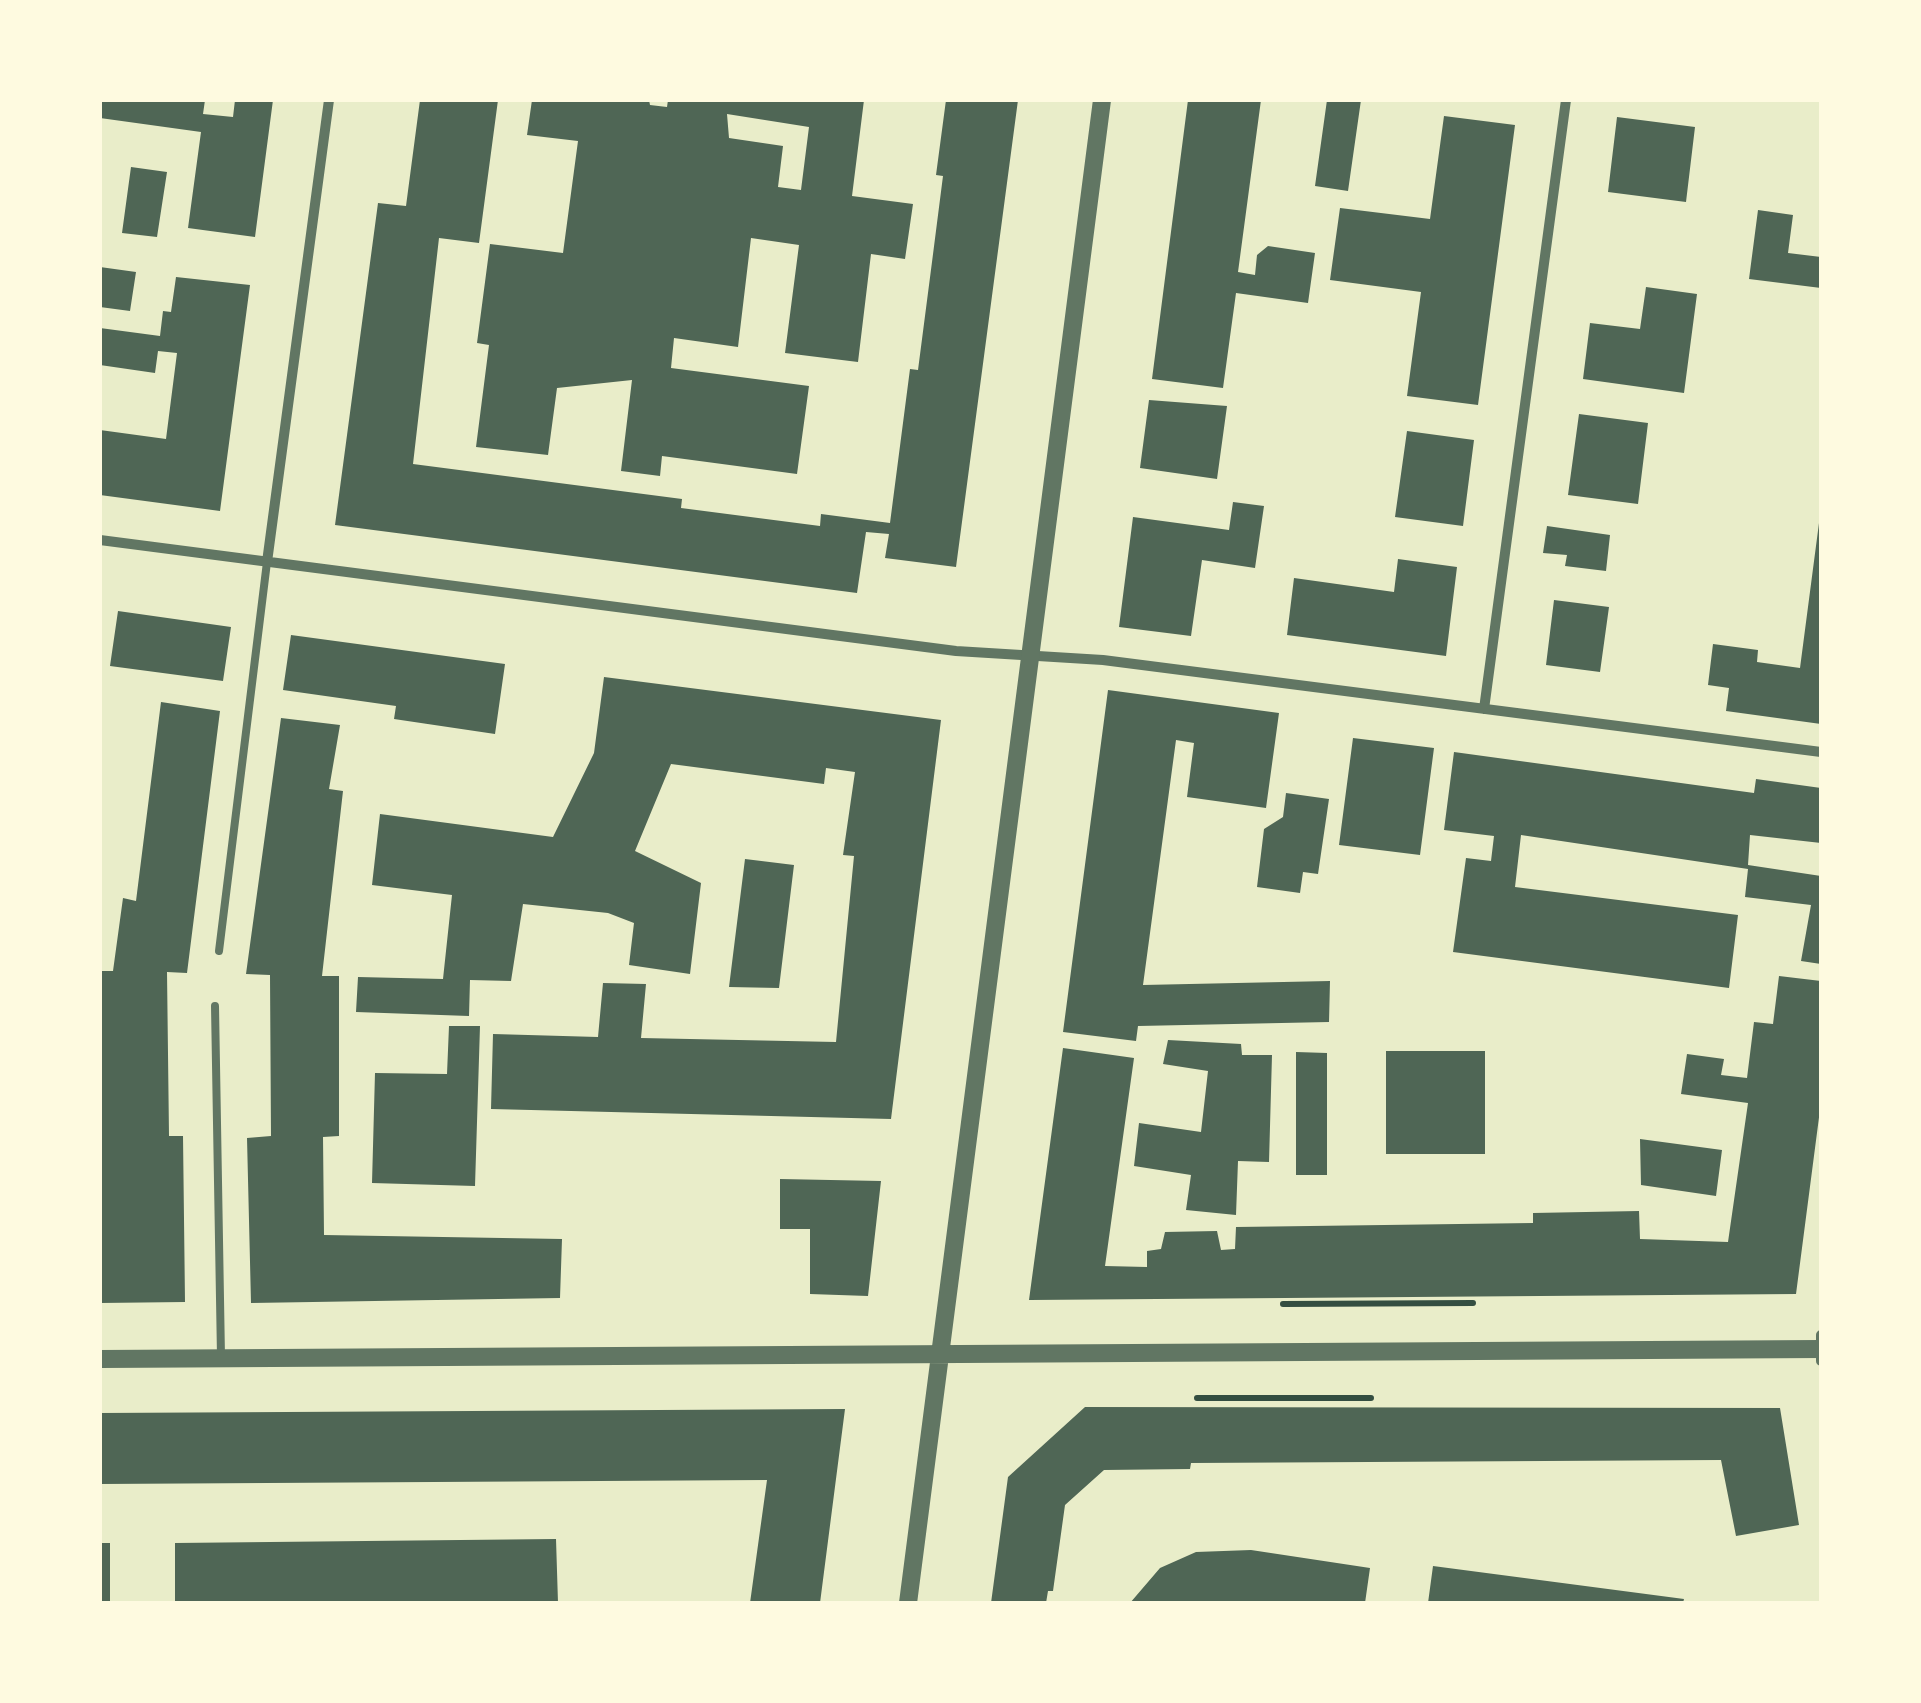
<!DOCTYPE html>
<style>
body{margin:0}
#map{position:relative;width:1921px;height:1703px;overflow:hidden;background:#e9edc9;font-family:"Work Sans",sans-serif}
canvas{display:block}
.frame{position:absolute;inset:0;border:102px solid #fefae0;pointer-events:none}
</style>
<div id="map">
<canvas width="1921" height="1703"></canvas>
<div class="frame"></div>
</div>
<script>
const ctx = document.querySelector('canvas').getContext('2d');
ctx.lineJoin = 'round';
function fillPath(path, color) {
  ctx.fillStyle = color;
  ctx.fill(path, 'evenodd');
}
function strokePath(path, color, width, dash) {
  ctx.strokeStyle = color;
  ctx.lineWidth = width;
  ctx.lineCap = dash ? 'butt' : 'round';
  ctx.setLineDash(dash || []);
  ctx.stroke(path);
}
fillPath(new Path2D(`
 M 100,100 L 205,100 L 203,114 L 233,117 L 235,100 L 273,100 L 255,237 L 188,228 L 201,132 L 100,118 Z
 M 420,100 L 498,100 L 479,243 L 439,238 L 413,464 L 682,499 L 681,508 L 820,526 L 821,514 L 890,523 L 910,369 L 918,370 L 932,262 L 943,176 L 936,175 L 946,100 L 1018,100 L 956,567 L 885,558 L 889,534 L 866,532 L 857,593 L 335,525 L 378,203 L 406,206 Z
 M 532,100 L 649,100 L 650,105 L 667,107 L 668,100 L 864,100 L 852,196 L 913,204 L 905,259 L 871,254 L 858,362 L 785,353 L 799,245 L 751,238 L 738,347 L 674,338 L 671,368 L 809,386 L 797,474 L 662,456 L 660,476 L 621,471 L 632,380 L 557,388 L 548,455 L 476,447 L 489,345 L 477,343 L 490,244 L 563,253 L 578,141 L 527,135 ZM 727,114 L 809,127 L 801,190 L 778,187 L 783,146 L 729,138 Z
 M 1188,100 L 1261,100 L 1238,272 L 1255,275 L 1257,255 L 1268,246 L 1315,253 L 1308,303 L 1236,293 L 1223,388 L 1152,379 Z
 M 1327,100 L 1361,100 L 1348,191 L 1315,186 Z
 M 1444,116 L 1515,125 L 1478,405 L 1407,396 L 1421,292 L 1330,280 L 1340,208 L 1430,219 Z
 M 1617,117 L 1695,127 L 1686,202 L 1608,192 Z
 M 131,167 L 167,172 L 157,237 L 122,233 Z
 M 1758,210 L 1793,215 L 1788,253 L 1821,257 L 1821,288 L 1749,279 Z
 M 100,267 L 136,272 L 130,311 L 100,307 Z
 M 176,277 L 250,285 L 220,511 L 100,495 L 100,430 L 166,439 L 177,353 L 158,351 L 155,373 L 100,365 L 100,328 L 160,336 L 163,311 L 171,312 Z
 M 1646,287 L 1697,294 L 1684,393 L 1583,379 L 1590,323 L 1640,329 Z
 M 1149,400 L 1227,406 L 1217,479 L 1140,468 Z
 M 1579,414 L 1648,423 L 1638,504 L 1568,495 Z
 M 1407,431 L 1474,440 L 1463,526 L 1395,517 Z
 M 1233,502 L 1264,506 L 1255,568 L 1202,560 L 1191,636 L 1119,627 L 1133,517 L 1229,530 Z
 M 1819,523 L 1821,724 L 1726,711 L 1729,688 L 1708,685 L 1713,644 L 1758,650 L 1757,662 L 1800,668 Z
 M 1547,526 L 1610,535 L 1606,571 L 1565,566 L 1567,555 L 1543,553 Z
 M 1398,559 L 1457,567 L 1446,656 L 1287,635 L 1294,578 L 1394,592 Z
 M 1554,600 L 1609,607 L 1600,672 L 1546,665 Z
 M 118,611 L 231,627 L 223,681 L 110,666 Z
 M 291,635 L 505,664 L 495,734 L 394,719 L 396,706 L 283,690 Z
 M 604,677 L 941,720 L 891,1119 L 491,1109 L 493,1034 L 598,1037 L 603,983 L 646,984 L 641,1038 L 836,1042 L 854,856 L 843,855 L 855,772 L 826,768 L 824,784 L 671,764 L 635,851 L 701,883 L 690,974 L 629,965 L 634,923 L 608,913 L 523,904 L 511,981 L 470,980 L 469,1016 L 356,1012 L 358,977 L 443,979 L 452,895 L 372,885 L 380,814 L 553,837 L 594,753 Z
 M 1108,690 L 1279,713 L 1266,808 L 1187,797 L 1194,743 L 1176,740 L 1143,985 L 1330,981 L 1329,1022 L 1138,1026 L 1136,1041 L 1063,1032 Z
 M 161,702 L 220,711 L 187,973 L 167,972 L 169,1136 L 183,1136 L 185,1302 L 100,1303 L 100,971 L 113,971 L 123,898 L 136,901 Z
 M 281,718 L 340,725 L 329,789 L 343,791 L 322,976 L 339,976 L 339,1136 L 323,1137 L 324,1235 L 562,1239 L 560,1298 L 251,1303 L 247,1138 L 271,1136 L 270,975 L 246,974 Z
 M 1353,738 L 1434,748 L 1420,855 L 1339,845 Z
 M 1454,752 L 1754,793 L 1756,779 L 1821,788 L 1821,843 L 1750,835 L 1748,865 L 1821,876 L 1821,964 L 1801,961 L 1811,905 L 1745,897 L 1748,869 L 1521,835 L 1515,887 L 1738,915 L 1729,988 L 1453,952 L 1466,858 L 1491,861 L 1494,836 L 1444,830 Z
 M 1286,793 L 1329,799 L 1318,874 L 1303,872 L 1300,893 L 1257,887 L 1264,829 L 1283,817 Z
 M 745,859 L 794,865 L 779,988 L 729,987 Z
 M 1779,976 L 1821,981 L 1821,1102 L 1796,1294 L 1029,1300 L 1063,1048 L 1134,1058 L 1105,1266 L 1147,1267 L 1147,1251 L 1161,1249 L 1165,1232 L 1217,1231 L 1221,1250 L 1235,1249 L 1236,1227 L 1533,1223 L 1533,1213 L 1639,1211 L 1640,1239 L 1728,1242 L 1748,1103 L 1681,1094 L 1687,1054 L 1724,1059 L 1721,1075 L 1747,1078 L 1754,1022 L 1773,1024 Z
 M 449,1026 L 480,1026 L 475,1186 L 372,1183 L 375,1073 L 447,1074 Z
 M 1168,1040 L 1241,1044 L 1242,1055 L 1272,1055 L 1269,1162 L 1238,1161 L 1236,1215 L 1186,1210 L 1191,1175 L 1134,1166 L 1139,1123 L 1201,1132 L 1208,1071 L 1163,1064 Z
 M 1386,1051 L 1485,1051 L 1485,1154 L 1386,1154 Z
 M 1296,1052 L 1327,1053 L 1327,1175 L 1296,1175 Z
 M 1640,1139 L 1722,1150 L 1716,1196 L 1641,1185 Z
 M 780,1179 L 881,1181 L 868,1296 L 810,1294 L 810,1229 L 780,1229 Z
 M 1085,1407 L 1780,1408 L 1799,1525 L 1736,1536 L 1721,1460 L 1191,1463 L 1190,1469 L 1104,1470 L 1065,1505 L 1053,1591 L 1048,1591 L 1046,1603 L 991,1603 L 1008,1477 Z
 M 845,1409 L 820,1603 L 750,1603 L 767,1480 L 100,1484 L 100,1413 Z
 M 556,1539 L 558,1603 L 175,1603 L 175,1543 Z
 M 100,1543 L 110,1543 L 110,1603 L 100,1603 Z
 M 1251,1550 L 1370,1568 L 1365,1603 L 1130,1603 L 1160,1568 L 1196,1552 Z
 M 1433,1566 L 1684,1599 L 1683,1603 L 1428,1603 Z`), '#4f6655');
strokePath(new Path2D(`
 M 1283,1304 L 1473,1303
 M 1197,1398 L 1371,1398`), '#344e41', 6);
strokePath(new Path2D(`
 M 219,951 L 267,562
 M 215,1006 L 221,1357`), '#617663', 8);
strokePath(new Path2D(`
 M 100,540 L 956,651 L 1103,660 L 1821,752
 M 267,562 L 329,100
 M 1484,709 L 1566,100
 M 1821,1335 L 1821,1361`), '#617663', 10);
strokePath(new Path2D(`
 M 100,1359 L 1821,1349
 M 908,1603 L 1102,100`), '#617663', 18);
</script>
